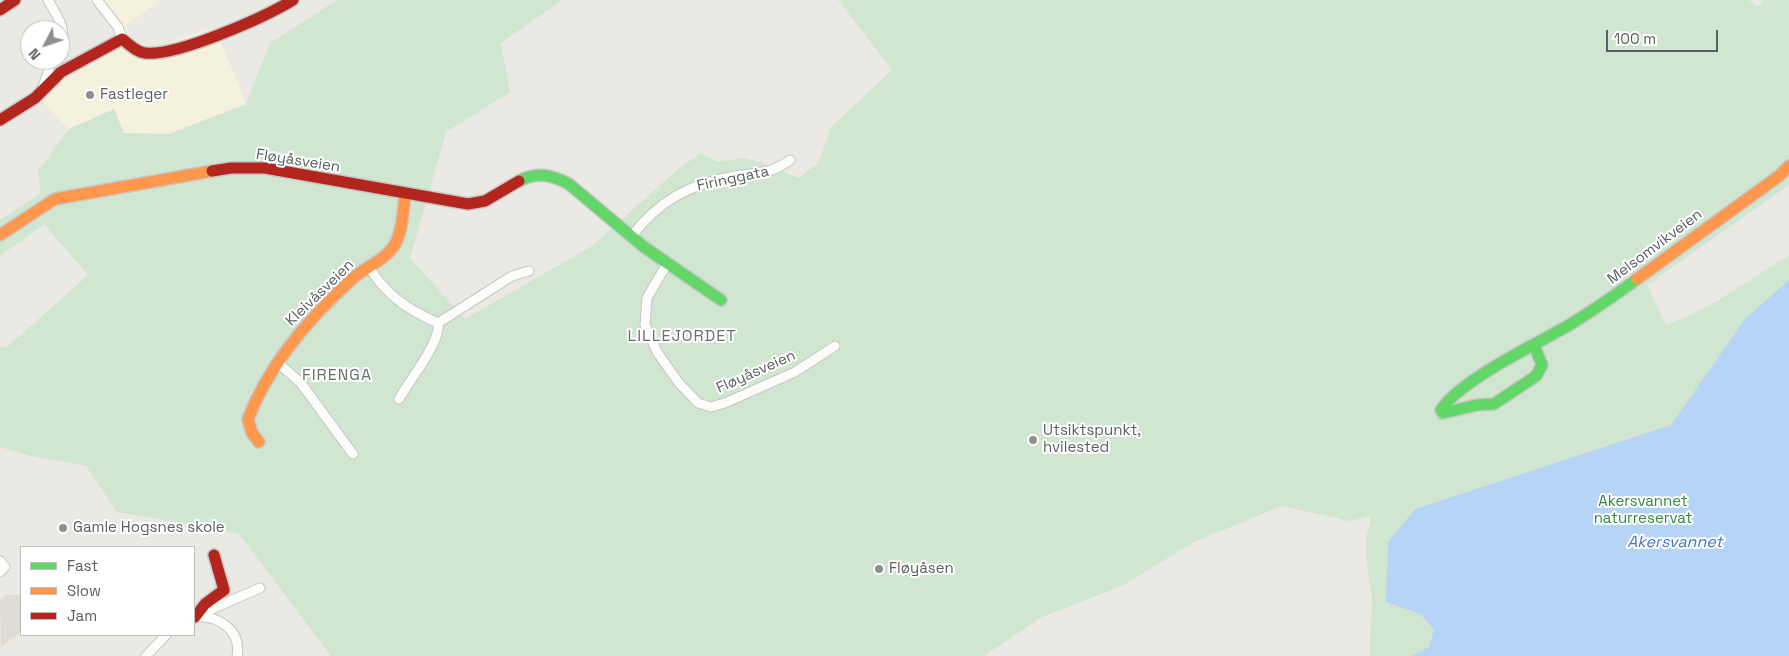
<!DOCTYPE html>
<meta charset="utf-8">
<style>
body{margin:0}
#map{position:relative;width:1789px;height:656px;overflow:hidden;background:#eae9e4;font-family:"Space Grotesk",sans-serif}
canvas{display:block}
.legend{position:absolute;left:20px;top:546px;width:175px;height:90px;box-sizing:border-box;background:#fff;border:1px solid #bdbec0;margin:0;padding:6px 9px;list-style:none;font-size:15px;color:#5a5d62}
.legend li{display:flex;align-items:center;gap:10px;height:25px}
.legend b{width:25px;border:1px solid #bdbec0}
.north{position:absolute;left:20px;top:20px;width:50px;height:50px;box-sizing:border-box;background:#fff;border:1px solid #bdbec0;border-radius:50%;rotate:229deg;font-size:14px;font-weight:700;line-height:20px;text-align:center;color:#5a5d62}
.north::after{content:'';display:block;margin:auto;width:18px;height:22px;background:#8c8e90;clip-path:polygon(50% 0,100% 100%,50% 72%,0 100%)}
.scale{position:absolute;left:1606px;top:30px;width:112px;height:22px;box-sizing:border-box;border:2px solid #5a5d62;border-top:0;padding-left:6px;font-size:15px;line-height:18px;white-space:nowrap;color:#5a5d62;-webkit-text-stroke:4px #fff;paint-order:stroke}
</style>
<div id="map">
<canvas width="1789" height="656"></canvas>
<ul class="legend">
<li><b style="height:6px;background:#63d668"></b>Fast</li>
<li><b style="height:6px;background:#ff974d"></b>Slow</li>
<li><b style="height:6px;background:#b3261e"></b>Jam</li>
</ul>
<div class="north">N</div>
<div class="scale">100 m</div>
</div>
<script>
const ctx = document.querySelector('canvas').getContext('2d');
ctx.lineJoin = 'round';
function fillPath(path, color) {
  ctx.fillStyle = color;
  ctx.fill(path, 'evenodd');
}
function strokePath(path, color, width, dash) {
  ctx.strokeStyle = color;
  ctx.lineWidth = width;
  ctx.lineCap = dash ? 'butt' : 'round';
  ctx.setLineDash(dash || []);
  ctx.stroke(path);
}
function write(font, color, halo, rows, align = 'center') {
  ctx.font = font + ' "Space Grotesk",sans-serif';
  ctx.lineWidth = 4;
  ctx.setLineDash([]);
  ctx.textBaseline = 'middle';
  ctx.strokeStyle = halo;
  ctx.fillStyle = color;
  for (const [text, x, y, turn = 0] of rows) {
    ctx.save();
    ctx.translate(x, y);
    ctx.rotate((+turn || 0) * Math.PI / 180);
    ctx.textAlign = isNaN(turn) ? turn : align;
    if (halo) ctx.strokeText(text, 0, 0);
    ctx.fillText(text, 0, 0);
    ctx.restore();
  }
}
fillPath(new Path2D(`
 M 89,0 L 160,0 L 125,26 L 136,45 L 150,49 L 215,27 L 246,104 L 169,134 L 124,133 L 113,109 L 69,129 L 35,94 L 112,38 L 115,29 Z`), '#f4f1dc');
fillPath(new Path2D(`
 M 6,595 L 21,595 L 21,632 L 1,647 L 0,600 Z`), '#dedcd3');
fillPath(new Path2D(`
 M 337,0 L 562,0 L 501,43 L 510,92 L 446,132 L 410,258 L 465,319 L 592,246 L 678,169 L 701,153 L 717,162 L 744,158 L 759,162 L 799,178 L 819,162 L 831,127 L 892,70 L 838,0 L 1749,0 L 1757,7 L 1764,0 L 1789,0 L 1789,185 L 1647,285 L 1666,325 C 1712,309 1748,280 1789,255 L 1789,656 L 1369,656 L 1372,599 L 1367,566 L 1366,540 L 1371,516 L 1350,521 L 1282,506 L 1194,542 L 1124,585 L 1042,617 L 984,656 L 331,656 L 238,533 L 117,512 L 86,466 L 31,456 L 0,447 L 0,348 L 7,347 L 88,275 L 44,224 L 0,256 L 0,220 L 41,193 L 38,171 L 69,129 L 114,109 L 124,133 L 169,134 L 246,104 L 270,43 Z`), '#d1e6d1');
fillPath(new Path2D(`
 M 1789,280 L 1789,656 L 1412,656 L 1429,647 L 1434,629 L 1420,614 L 1386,602 L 1388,542 L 1415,509 L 1671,425 L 1745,319 Z`), '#b6d5f6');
const street = new Path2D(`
 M 48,0 C 56,14 69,32 60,47
 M 97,0 L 118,27 L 122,39
 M 42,90 L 52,60
 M 631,237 C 659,200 690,184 735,176 C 759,172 769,175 790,160
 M 668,262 L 647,298 L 645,325 L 657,352 L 679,383 L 698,403 L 711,407 L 725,403 L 795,372 L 835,346
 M 369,267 C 386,295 408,310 438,323
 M 438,323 L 512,276 L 529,271
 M 278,363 L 300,382 L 353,454
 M 399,399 C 408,382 442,341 438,323
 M 0,561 L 5,567 L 0,572
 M 194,617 C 218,615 242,630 237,656
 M 202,617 L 214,608 L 260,588
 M 146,656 L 166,635`);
const fast = new Path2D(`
 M 519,181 C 537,171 552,175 569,184 L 644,247 L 721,300
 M 1534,345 L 1542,365 L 1536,376 L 1494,404 L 1477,405 L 1443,413 L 1441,410 C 1461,379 1537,344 1571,324 C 1593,310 1616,295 1637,279`);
const slow = new Path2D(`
 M 0,235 L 55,199 L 212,171
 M 1637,279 L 1779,176 L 1789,166
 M 259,442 L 252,433 L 248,419 C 269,364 309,318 352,279 C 365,267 384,261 394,246 C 403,231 403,211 405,194`);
const jam = new Path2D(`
 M 0,10 L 15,0
 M 0,120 L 35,98 L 61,72 L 122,39 C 129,44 136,52 145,53 C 176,57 265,17 293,0
 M 212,171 L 231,168 L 265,168 L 468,204 L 485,201 L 519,181
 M 195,617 L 205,604 L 224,590 L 214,555`);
strokePath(street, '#c6c6c5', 11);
strokePath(fast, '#c7c7c6', 14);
strokePath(slow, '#c7c7c6', 14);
strokePath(jam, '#c7c7c6', 14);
strokePath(street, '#fcfcfb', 9);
strokePath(fast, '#63d668', 11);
strokePath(slow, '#ff974d', 11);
strokePath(jam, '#b3261e', 11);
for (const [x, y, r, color] of [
 [90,95,5,"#8c8e90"],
 [1033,440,5,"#8c8e90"],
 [63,528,5,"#8c8e90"],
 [879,569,5,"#8c8e90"]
]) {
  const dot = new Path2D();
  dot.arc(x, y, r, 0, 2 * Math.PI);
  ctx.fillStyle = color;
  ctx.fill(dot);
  strokePath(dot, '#fff', 2);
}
write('15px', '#5a5d62', '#fff', [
 ["Fastleger",100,95],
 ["Utsiktspunkt,",1043,431],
 ["hvilested",1043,448],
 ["Gamle Hogsnes skole",73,528],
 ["Fløyåsen",889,569]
], 'left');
write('15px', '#5a5d62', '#fff', [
 ["Fløyåsveien",298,161,9],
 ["Firinggata",733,179,-12],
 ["Melsomvikveien",1655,247,-37],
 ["Kleivåsveien",320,293,-44],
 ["Fløyåsveien",756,372,-24]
]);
write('15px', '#368541', '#fff', [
 ["Akersvannet",1643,502],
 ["naturreservat",1643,519]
]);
ctx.letterSpacing = '1px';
write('16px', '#6b6f74', '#fff', [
 ["LILLEJORDET",682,337],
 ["FIRENGA",337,376]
]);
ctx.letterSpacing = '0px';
write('italic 16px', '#4374c1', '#fff', [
 ["Akersvannet",1675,543]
]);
</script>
